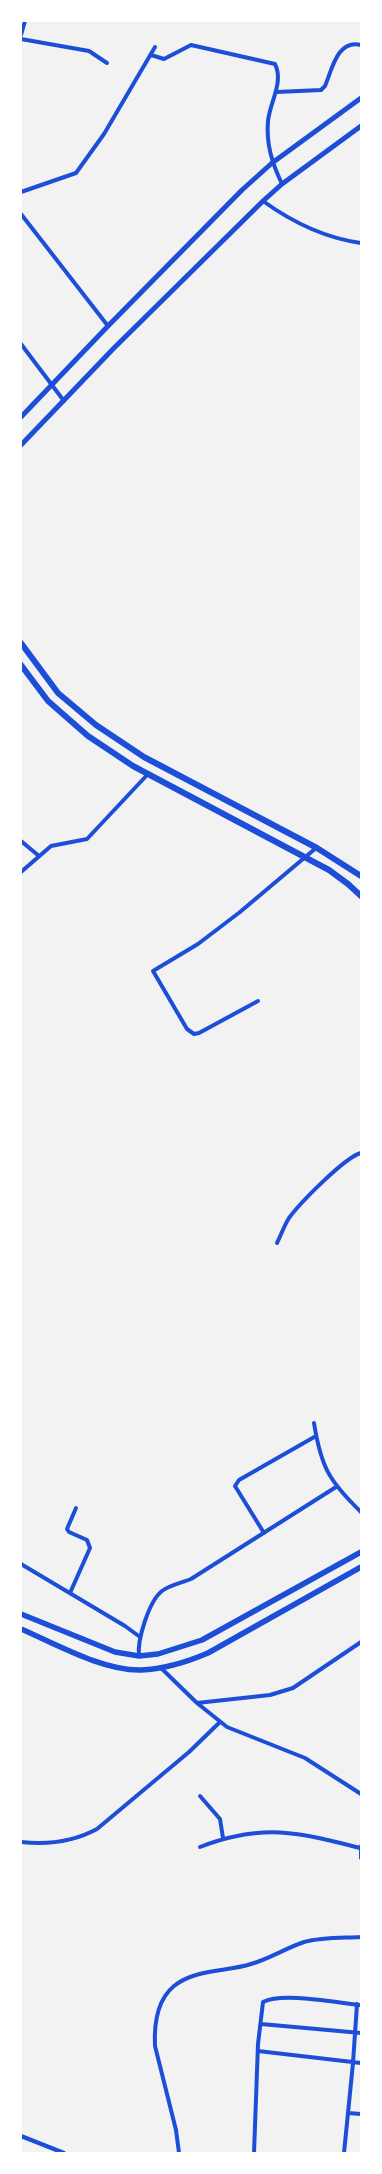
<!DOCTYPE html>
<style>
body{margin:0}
#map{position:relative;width:382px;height:2174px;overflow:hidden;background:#f2f2f2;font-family:Bitter,serif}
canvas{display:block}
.frame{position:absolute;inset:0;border:22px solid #fff;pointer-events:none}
</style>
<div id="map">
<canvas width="382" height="2174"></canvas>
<div class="frame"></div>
</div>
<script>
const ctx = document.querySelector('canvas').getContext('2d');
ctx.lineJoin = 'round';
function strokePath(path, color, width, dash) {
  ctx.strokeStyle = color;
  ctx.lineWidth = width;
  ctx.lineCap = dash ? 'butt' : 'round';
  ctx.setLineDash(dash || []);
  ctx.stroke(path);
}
strokePath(new Path2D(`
 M 21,35 L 25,21
 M 21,39 L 89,51 L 107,63
 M 151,55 L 164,59 L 191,45 L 275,64 C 284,82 270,102 268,121 C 266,144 272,163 282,184
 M 277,92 L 321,90 L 325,86 C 332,70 337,39 361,45
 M 21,192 L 76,173 L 104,134 L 155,47
 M 263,201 C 292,222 325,238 361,243
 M 21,214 L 108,326
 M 21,344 L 64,401
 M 21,841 L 39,856
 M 21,872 L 51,846 L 87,839 L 148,774
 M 258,1001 L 199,1033 L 194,1034 L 187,1029 L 153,971 L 198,944 L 240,912 L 316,848
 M 277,1243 C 281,1235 284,1226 289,1218 C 300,1203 345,1157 361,1153
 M 314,1423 C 321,1467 329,1481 361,1512
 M 264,1533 L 235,1486 L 239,1480 L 316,1436
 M 21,1564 L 125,1626 L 140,1637
 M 70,1593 L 90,1548 L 87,1540 L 69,1532 L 67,1529 L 76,1508
 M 139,1656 C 137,1640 149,1601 162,1591 C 170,1585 181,1583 191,1579 L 336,1487
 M 161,1668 L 197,1703 L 227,1727 L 305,1758 L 361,1794
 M 197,1703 L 270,1695 L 293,1688 L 361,1642
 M 200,1796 L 220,1819 L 223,1838
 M 21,1842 C 48,1845 73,1842 97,1829 L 189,1752 L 220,1722
 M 361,1846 L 361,1858
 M 200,1847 C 262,1823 298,1832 360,1848
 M 261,2024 L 361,2033
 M 258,2051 L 361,2063
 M 348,2113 L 361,2114
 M 179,2153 L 176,2130 L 155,2046 C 154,2025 157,2000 174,1986 C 195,1969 226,1972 251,1964 C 269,1959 286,1948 304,1942 C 322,1937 342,1938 361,1937
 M 254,2153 L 258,2044 L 263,2002 C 283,1992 337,2003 361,2005
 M 344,2153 L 353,2063 L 357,2004`), '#1d4ed8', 4);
strokePath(new Path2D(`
 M 21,2136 L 64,2153`), '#1d4ed8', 4.5);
strokePath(new Path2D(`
 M 21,417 L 108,326 L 242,190 L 272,163 L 361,98
 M 21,445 L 114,348 L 263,201 L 282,184 L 361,126`), '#1d4ed8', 5);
strokePath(new Path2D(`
 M 21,1614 L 115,1652 L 139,1656 L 158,1654 L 202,1640 L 361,1552
 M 21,1629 C 56,1644 103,1671 141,1670 C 164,1669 187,1662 208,1653 L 361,1567`), '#1d4ed8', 5.5);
strokePath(new Path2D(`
 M 21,643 L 58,693 L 96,725 L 144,757 L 317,848 L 361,876
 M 21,665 L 48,701 L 88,736 L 133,766 L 329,870 L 348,884 L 361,896`), '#1d4ed8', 6);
</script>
